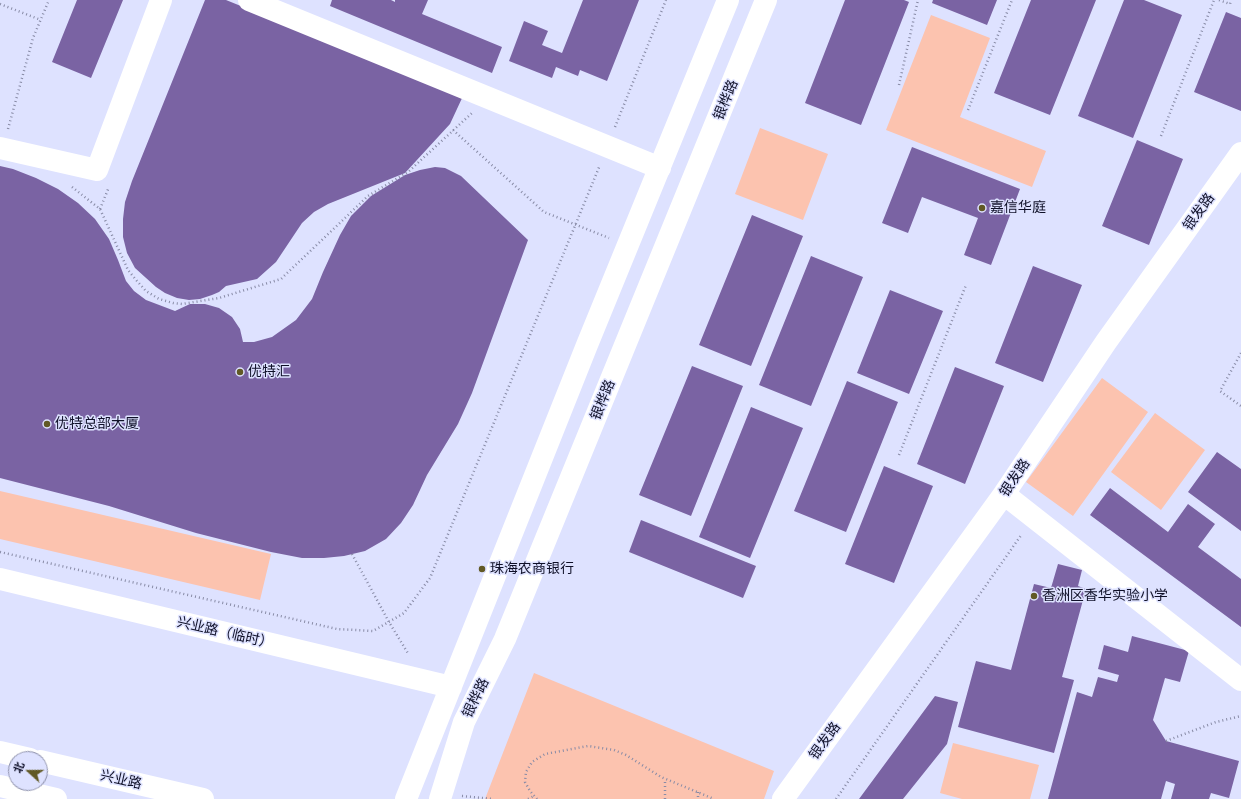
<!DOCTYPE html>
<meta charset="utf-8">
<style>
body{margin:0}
#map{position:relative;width:1241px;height:799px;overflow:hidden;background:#dee2ff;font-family:Literata,"Noto Sans SC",serif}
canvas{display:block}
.north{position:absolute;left:8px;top:751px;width:40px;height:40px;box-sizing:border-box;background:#dee2ff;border:1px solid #8b8ea9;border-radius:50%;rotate:291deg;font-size:11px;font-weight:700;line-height:16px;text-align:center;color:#0f1028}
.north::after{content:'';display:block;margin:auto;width:14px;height:18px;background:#615925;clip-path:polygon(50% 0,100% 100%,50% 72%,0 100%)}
</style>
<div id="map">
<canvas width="1241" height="799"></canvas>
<div class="north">北</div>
</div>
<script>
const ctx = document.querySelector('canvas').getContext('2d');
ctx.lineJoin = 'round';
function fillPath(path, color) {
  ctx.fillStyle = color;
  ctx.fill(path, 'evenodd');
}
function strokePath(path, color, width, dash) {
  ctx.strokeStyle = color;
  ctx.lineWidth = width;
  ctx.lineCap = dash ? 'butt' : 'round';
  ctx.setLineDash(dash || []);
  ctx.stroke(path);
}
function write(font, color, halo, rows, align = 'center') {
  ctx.font = font + ' Literata,"Noto Sans SC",serif';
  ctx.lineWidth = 3;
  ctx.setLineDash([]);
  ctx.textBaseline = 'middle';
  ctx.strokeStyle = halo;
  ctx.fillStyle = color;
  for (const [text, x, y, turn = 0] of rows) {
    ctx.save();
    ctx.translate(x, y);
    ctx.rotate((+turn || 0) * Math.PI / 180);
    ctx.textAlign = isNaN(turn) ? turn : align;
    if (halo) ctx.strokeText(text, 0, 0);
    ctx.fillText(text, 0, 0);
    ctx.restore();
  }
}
fillPath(new Path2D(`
 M 931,15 L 990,38 L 960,117 L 1046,151 L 1032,187 L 886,130 Z
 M 760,128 L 828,154 L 803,220 L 735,194 Z
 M 1102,378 L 1148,412 L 1073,516 L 1026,482 Z
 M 1155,413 L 1205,450 L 1161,510 L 1111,472 Z
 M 0,491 L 271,554 L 260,600 L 0,539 Z
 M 534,673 L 774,771 L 764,799 L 485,799 Z
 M 953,743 L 1039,765 L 1030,799 L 962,799 L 940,793 Z`), '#fcc3af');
fillPath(new Path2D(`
 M 77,0 L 123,0 L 91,78 L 52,62 Z
 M 205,0 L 226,0 L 463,96 L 450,124 L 405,173 L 328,204 L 314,212 L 302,223 L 276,262 L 257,279 L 226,286 L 219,292 L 212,295 L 200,299 L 189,300 L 177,298 L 165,293 L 156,287 L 135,268 L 127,253 L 123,237 L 123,219 L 125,202 L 132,181 Z
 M 332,0 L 391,0 L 395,2 L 395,0 L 428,0 L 422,14 L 502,47 L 492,73 L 330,6 Z
 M 583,0 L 639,0 L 607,81 L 580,70 L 578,76 L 556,67 L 552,78 L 509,61 L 524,21 L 548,31 L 542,45 L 562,53 Z
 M 845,0 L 904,0 L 909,2 L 861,125 L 805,103 Z
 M 933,0 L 997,0 L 987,25 L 932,3 Z
 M 1031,0 L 1096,0 L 1050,115 L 994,93 Z
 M 1124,0 L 1144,0 L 1182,15 L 1133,138 L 1078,116 Z
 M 1226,12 L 1241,18 L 1241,111 L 1194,92 Z
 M 1137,140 L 1183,159 L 1149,245 L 1102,226 Z
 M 912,147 L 1020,189 L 991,265 L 964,255 L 978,218 L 922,197 L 908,233 L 882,223 Z
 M 0,166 L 13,169 L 36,178 L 58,189 L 78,203 L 95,219 L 109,239 L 118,260 L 126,281 L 134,291 L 146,300 L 175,311 L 190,304 L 205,304 L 219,308 L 232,317 L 240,329 L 243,342 L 254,342 L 272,337 L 296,320 L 312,299 L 323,272 L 340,235 L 351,216 L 371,196 L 405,175 L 420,170 L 435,167 L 445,168 L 461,176 L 528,240 L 472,393 L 458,424 L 427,475 L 413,505 L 401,523 L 386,539 L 365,551 L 344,556 L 324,558 L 302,558 L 271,552 L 196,533 L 109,506 L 0,478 Z
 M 752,215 L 803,236 L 751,366 L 699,345 Z
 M 811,256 L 863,277 L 811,406 L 759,385 Z
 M 1033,266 L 1082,285 L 1043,382 L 995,363 Z
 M 890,290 L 943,311 L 909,394 L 857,373 Z
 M 692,366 L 743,386 L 691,516 L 639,495 Z
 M 955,367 L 1004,386 L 965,484 L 917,464 Z
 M 847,381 L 898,402 L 846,532 L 794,511 Z
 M 751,407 L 803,428 L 750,558 L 699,537 Z
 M 1217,452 L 1241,469 L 1241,531 L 1188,492 Z
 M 884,466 L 933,486 L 894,583 L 845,564 Z
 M 1110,488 L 1168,532 L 1188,504 L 1215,524 L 1198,547 L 1241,579 L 1241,627 L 1090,515 Z
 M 641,520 L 756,566 L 743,598 L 629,552 Z
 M 1058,564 L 1082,570 L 1078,586 L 1086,589 L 1062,677 L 1074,680 L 1054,753 L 958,727 L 976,661 L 1011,670 L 1034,584 L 1051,588 Z
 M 1132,636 L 1189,651 L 1180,682 L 1165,678 L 1153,720 L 1166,741 L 1239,761 L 1229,798 L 1211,793 L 1209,799 L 1171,799 L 1175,784 L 1166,781 L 1161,799 L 1048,799 L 1077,692 L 1092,697 L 1098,677 L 1117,682 L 1119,675 L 1098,669 L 1104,645 L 1128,652 Z
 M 935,696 L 958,702 L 947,744 L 903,799 L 859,799 Z`), '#7a63a3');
strokePath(new Path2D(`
 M 1219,0 L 1230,4 L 1231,0
 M 0,4 L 41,20
 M 899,85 L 918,0
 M 968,110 L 1012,0
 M 615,127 L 666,0
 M 8,129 L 33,38 L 49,0
 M 453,130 L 544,212 L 609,238
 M 1161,136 L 1214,0
 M 72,187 L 100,209 L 128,270 L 137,281 L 146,291 L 159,299 L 173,303 L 182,304 L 219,298 L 281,279 L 368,196 L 408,172 L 472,113
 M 100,209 L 109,187
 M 1241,353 L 1220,391 L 1241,406
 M 899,455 L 966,285
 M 0,552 L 337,629 L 373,631 L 404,613 L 430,578 L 600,165
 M 352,554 L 389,622 L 409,655
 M 1166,741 L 1216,722 L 1241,716
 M 698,792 L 698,799
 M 462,796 L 493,799
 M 528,799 L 534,796
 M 537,799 L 530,791 L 525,782 L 526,772 L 532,762 L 545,754 L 588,746 L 614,750 L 626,755 L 661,777 L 714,799
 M 665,799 L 665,779
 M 836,799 L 1022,534`), '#888ba6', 2.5, [1, 3]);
strokePath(new Path2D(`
 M 249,0 L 660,168
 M 0,148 L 97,170 L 161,0
 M 1004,494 L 1241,680
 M 783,799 L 1004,494 L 1106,342 L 1241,153`), '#fff', 22);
strokePath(new Path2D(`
 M 0,579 L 451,687
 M 0,752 L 30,759
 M 40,761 L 203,799
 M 0,786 L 56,799
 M 406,799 L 587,345 L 728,0
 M 440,799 L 464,722 L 505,639 L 766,0`), '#fff', 22);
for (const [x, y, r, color] of [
 [982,208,4,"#615925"],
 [240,372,4,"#615925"],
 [47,424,4,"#615925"],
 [482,569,4,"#615925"],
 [1034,596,4,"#615925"]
]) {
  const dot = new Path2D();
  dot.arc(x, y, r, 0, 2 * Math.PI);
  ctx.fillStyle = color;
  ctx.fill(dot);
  strokePath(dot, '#dee2ff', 1.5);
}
write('14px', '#0f1028', '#dee2ff', [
 ["银桦路",726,100,-68],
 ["银发路",1199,212,-54],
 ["银桦路",603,400,-68],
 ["银发路",1015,478,-56],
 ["兴业路（临时）",225,633,13],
 ["银桦路",476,698,-64],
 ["银发路",825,741,-54],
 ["兴业路",121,780,13]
]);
write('14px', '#0f1028', '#dee2ff', [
 ["嘉信华庭",990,208],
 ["优特汇",248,372],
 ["优特总部大厦",55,424],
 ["珠海农商银行",490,569],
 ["香洲区香华实验小学",1042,596]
], 'left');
</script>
